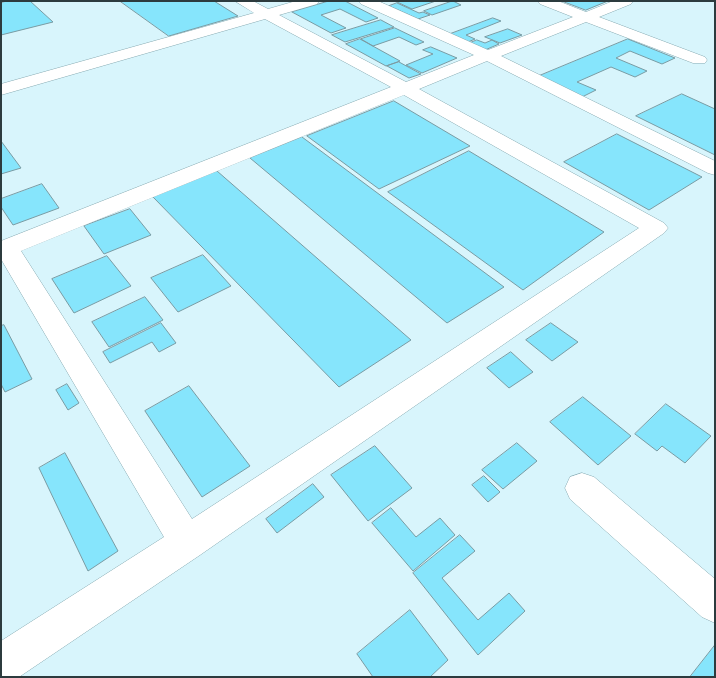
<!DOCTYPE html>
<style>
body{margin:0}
#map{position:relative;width:716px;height:678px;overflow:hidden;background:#d8f5fc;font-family:"Roboto Condensed",sans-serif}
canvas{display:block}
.frame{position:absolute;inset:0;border:2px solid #2c3b3e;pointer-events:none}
</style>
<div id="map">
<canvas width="716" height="678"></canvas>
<div class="frame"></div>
</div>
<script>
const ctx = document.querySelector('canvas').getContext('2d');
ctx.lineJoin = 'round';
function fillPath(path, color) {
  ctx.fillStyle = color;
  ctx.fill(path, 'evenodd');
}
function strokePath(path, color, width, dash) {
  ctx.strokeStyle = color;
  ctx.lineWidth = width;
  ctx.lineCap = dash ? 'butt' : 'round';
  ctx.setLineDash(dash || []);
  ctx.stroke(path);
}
const building = new Path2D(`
 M 7,1 L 30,1 L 53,22 L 1,35 L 1,3 Z
 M 120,1 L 214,1 L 238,16 L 169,36 Z
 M 329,1 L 345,1 L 378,18 L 366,22 L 340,9 L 321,15 L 346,28 L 331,33 L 292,12 Z
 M 400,1 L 436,1 L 412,9 L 397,2 Z
 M 453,1 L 461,5 L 432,15 L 424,11 Z
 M 562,1 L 608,1 L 586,10 Z
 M 397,3 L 419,13 L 423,12 L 430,15 L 418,19 L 389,6 Z
 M 493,18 L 501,21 L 466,35 L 475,39 L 468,42 L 450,34 Z
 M 381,20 L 394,27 L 345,42 L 332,35 Z
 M 395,28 L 424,42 L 416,45 L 399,37 L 373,46 L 361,39 Z
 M 508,29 L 522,35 L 500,43 L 485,37 Z
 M 360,39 L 400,61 L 386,66 L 346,44 Z
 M 628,39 L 675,58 L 662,64 L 630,51 L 616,58 L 647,71 L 635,77 L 611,67 L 577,82 L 596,90 L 582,97 L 539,76 Z
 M 477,40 L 485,43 L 492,40 L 499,44 L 485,50 L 470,43 Z
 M 431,47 L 457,58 L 422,73 L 406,65 L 433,54 L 423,50 Z
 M 399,62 L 421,74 L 409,78 L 387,66 Z
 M 682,94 L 715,109 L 715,155 L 636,116 Z
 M 394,101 L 470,146 L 379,189 L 307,136 Z
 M 617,134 L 702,177 L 649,210 L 564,162 Z
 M 302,137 L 504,287 L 447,323 L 250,158 Z
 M 1,141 L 21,168 L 1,174 Z
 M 469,151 L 604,232 L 523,290 L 388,192 Z
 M 217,171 L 411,340 L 339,387 L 153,197 Z
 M 42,184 L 59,208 L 13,225 L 1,207 L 1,199 Z
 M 130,209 L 151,235 L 104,254 L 84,226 Z
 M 203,255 L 231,286 L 178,312 L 151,278 Z
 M 107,256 L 131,286 L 74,313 L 52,279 Z
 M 145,297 L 163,320 L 109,347 L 92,322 Z
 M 161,323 L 176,343 L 159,352 L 152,342 L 110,363 L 103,352 Z
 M 551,323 L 578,342 L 552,361 L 526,340 Z
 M 4,325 L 32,379 L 5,392 L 1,384 L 1,326 Z
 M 511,352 L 533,372 L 509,388 L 487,368 Z
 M 67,384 L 79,403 L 68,410 L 56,390 Z
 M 189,386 L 250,466 L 202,497 L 145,411 Z
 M 583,397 L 631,436 L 598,465 L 550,422 Z
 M 666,404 L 711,436 L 685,463 L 662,446 L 657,451 L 635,434 Z
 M 517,443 L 537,461 L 503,489 L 482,470 Z
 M 375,446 L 412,488 L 368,521 L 331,475 Z
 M 65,453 L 118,551 L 88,571 L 39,468 Z
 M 484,476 L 500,492 L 488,502 L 472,485 Z
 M 313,484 L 324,497 L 277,533 L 266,519 Z
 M 391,508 L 416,537 L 440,518 L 455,535 L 413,571 L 372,523 Z
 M 460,535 L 475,551 L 442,578 L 478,620 L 509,593 L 525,611 L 478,655 L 413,573 Z
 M 410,610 L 448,660 L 430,677 L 373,677 L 357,654 Z
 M 715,645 L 715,677 L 690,677 Z`);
fillPath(building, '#86e5fc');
strokePath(building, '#799ba3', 1);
const minor = new Path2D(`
 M 235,1 L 253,1 L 268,9 L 296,1 L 319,1 L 317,4 L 279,15 L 406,82 L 474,55 L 361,4 L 359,1 L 378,1 L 488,50 L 573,17 L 540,4 L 538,1 L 558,1 L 586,12 L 613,1 L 633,1 L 631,4 L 599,17 L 705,57 L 707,60 L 705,63 L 693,63 L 586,22 L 501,56 L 715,161 L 715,175 L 708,173 L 487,61 L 419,89 L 664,223 L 668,228 L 664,233 L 200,555 L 19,677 L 1,677 L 1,641 L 164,537 L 1,259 L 1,241 L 391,87 L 265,19 L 1,95 L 1,84 L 254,13 ZM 404,95 L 639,228 L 192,519 L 21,251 Z
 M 582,473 L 594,477 L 715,579 L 715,623 L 702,617 L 570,499 L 565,488 L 570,477 Z`);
strokePath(minor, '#87aab2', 1);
fillPath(minor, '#fff');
</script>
